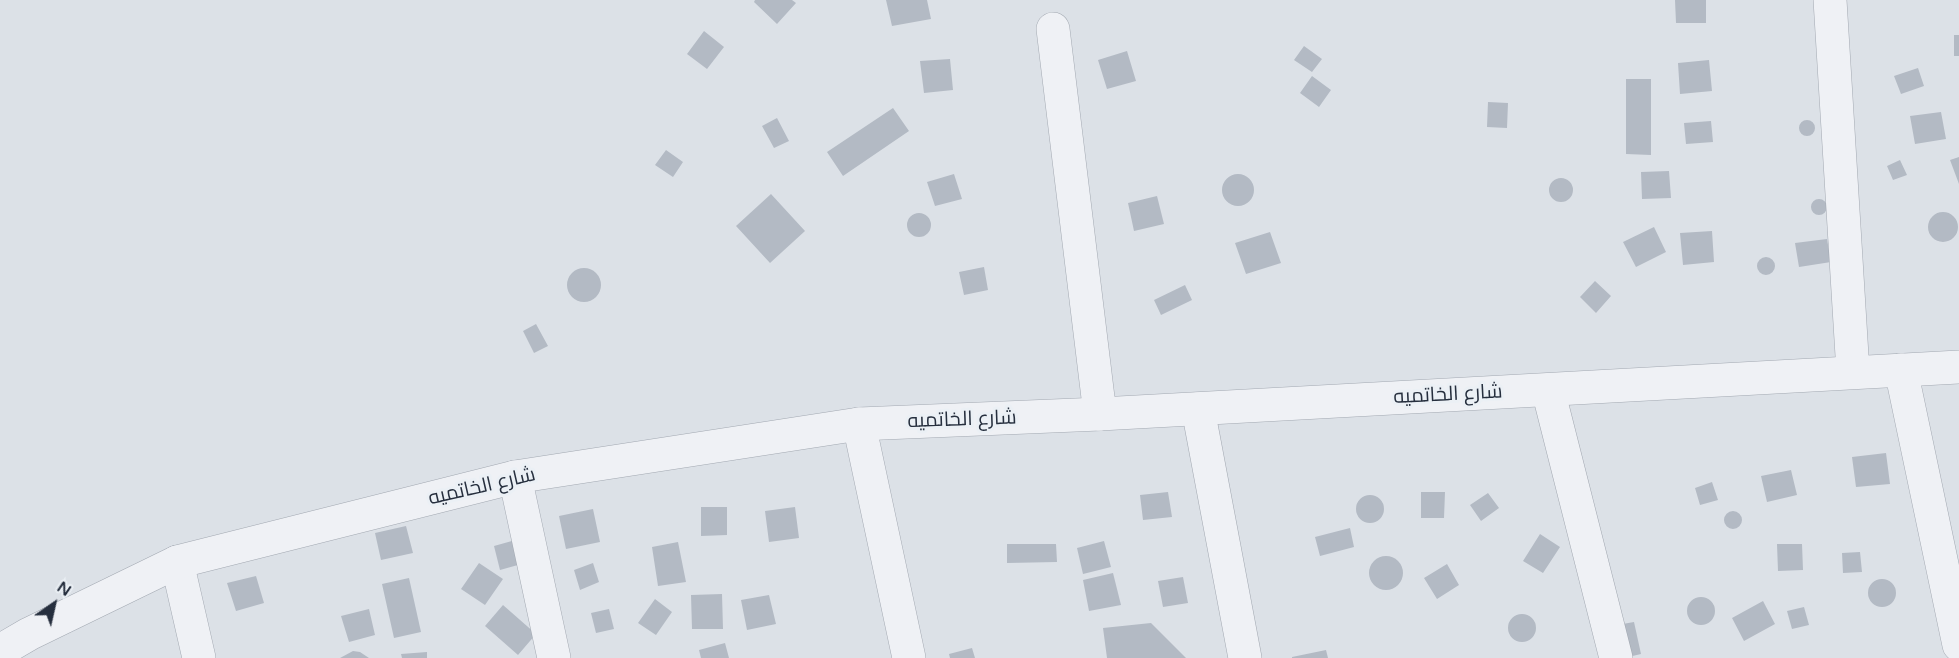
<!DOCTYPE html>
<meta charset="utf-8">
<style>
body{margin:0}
#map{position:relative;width:1959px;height:658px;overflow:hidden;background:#dce1e7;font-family:"Varela Round",sans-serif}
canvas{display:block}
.north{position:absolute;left:24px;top:574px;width:60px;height:60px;-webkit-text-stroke:4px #ebf0f5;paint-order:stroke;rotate:34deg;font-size:16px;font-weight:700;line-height:24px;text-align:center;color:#262f3e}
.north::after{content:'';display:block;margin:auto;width:21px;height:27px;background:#262f3e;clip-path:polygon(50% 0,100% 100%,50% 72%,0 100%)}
</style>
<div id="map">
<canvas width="1959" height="658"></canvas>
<div class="north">N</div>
</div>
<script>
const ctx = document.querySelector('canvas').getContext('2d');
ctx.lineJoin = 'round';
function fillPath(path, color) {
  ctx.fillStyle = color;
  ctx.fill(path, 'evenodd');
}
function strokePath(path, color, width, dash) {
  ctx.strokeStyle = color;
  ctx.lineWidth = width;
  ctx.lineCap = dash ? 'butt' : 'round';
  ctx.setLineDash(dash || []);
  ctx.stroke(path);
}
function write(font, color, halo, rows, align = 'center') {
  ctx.font = font + ' "Varela Round",Cairo,sans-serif';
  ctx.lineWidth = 6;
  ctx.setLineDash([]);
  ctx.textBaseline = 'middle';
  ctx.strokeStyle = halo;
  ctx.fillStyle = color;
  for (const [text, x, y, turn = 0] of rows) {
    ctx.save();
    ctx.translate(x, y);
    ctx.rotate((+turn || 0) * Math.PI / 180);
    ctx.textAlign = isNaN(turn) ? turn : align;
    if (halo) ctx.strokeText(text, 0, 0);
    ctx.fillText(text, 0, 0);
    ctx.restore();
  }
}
fillPath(new Path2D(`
 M 755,0 L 792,0 L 796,3 L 777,24 L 754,2 Z
 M 886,0 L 927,0 L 931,19 L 892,26 Z
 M 1675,0 L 1706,0 L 1706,23 L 1676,23 Z
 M 704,31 L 724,47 L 707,69 L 687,54 Z
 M 1954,35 L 1959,35 L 1959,56 L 1954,56 Z
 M 1304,46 L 1322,59 L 1312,72 L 1294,60 Z
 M 1127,51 L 1136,81 L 1107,89 L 1098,60 Z
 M 950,59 L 953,90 L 924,93 L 920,61 Z
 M 1709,60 L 1712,91 L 1680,94 L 1678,63 Z
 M 1918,68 L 1924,86 L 1901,94 L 1894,76 Z
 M 1312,76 L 1331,90 L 1319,107 L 1300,93 Z
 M 1626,79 L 1651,79 L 1651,155 L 1626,154 Z
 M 1488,102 L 1508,103 L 1507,128 L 1487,127 Z
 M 893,108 L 909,131 L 843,176 L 827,152 Z
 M 1941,112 L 1946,139 L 1915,144 L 1910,116 Z
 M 777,118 L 789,141 L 774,148 L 762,126 Z
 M1799 128a8 8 0 1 1 16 0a8 8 0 1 1-16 0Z
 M 1711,121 L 1713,142 L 1686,144 L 1684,123 Z
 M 666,150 L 683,162 L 673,177 L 655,165 Z
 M 1959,157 L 1959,184 L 1950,160 Z
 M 1900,160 L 1907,175 L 1893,180 L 1887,166 Z
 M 1669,171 L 1671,198 L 1642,199 L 1641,172 Z
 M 954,174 L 962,199 L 935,206 L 927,182 Z
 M1222 190a16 16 0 1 1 32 0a16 16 0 1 1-32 0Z
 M1549 190a12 12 0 1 1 24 0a12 12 0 1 1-24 0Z
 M 771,194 L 805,231 L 770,263 L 736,226 Z
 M 1157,196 L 1164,224 L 1134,231 L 1128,203 Z
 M1811 207a8 8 0 1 1 16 0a8 8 0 1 1-16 0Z
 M1928 227a15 15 0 1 1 30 0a15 15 0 1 1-30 0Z
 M907 225a12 12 0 1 1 24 0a12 12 0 1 1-24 0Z
 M 1654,227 L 1666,252 L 1636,267 L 1623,242 Z
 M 1712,231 L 1714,262 L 1683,265 L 1680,233 Z
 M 1270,232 L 1281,263 L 1246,274 L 1235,243 Z
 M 1827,239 L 1831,262 L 1799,267 L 1795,243 Z
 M1757 266a9 9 0 1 1 18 0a9 9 0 1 1-18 0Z
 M 984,267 L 988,290 L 964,295 L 959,272 Z
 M567 285a17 17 0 1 1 34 0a17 17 0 1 1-34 0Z
 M 1595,281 L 1611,296 L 1596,313 L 1580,297 Z
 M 1185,285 L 1192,300 L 1161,315 L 1154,300 Z
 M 536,324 L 548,346 L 534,353 L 523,331 Z
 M 1886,453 L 1890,484 L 1856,487 L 1852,457 Z
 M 1791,470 L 1797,495 L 1767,502 L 1761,476 Z
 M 1712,482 L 1718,500 L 1700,505 L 1695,488 Z
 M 1168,492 L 1172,517 L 1143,520 L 1140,495 Z
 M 1421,492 L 1445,492 L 1444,518 L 1421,518 Z
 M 1488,493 L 1499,508 L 1481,521 L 1470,505 Z
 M1356 509a14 14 0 1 1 28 0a14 14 0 1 1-28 0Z
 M 701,507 L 727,507 L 727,535 L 701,536 Z
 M 795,507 L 799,538 L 769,542 L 765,511 Z
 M 593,509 L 600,542 L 566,549 L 559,516 Z
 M1724 520a9 9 0 1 1 18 0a9 9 0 1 1-18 0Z
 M 406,526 L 413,553 L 381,560 L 375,533 Z
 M 1350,528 L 1354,547 L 1320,556 L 1315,537 Z
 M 1540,534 L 1560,547 L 1543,573 L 1523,561 Z
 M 519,539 L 525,563 L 500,570 L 494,546 Z
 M 1104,541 L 1111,567 L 1083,574 L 1077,548 Z
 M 678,542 L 686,582 L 658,586 L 652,547 Z
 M 1007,544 L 1056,544 L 1057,562 L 1007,563 Z
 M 1777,544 L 1802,544 L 1803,570 L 1778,571 Z
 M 1860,552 L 1862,572 L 1843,573 L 1842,553 Z
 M1369 573a17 17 0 1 1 34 0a17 17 0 1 1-34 0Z
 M 479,563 L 503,579 L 485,605 L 461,589 Z
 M 593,563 L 599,582 L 580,590 L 574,570 Z
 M 1447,564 L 1459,585 L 1437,599 L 1424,578 Z
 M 1113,573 L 1121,605 L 1089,611 L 1083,580 Z
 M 256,576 L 264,603 L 236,611 L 227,583 Z
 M 1183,577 L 1188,603 L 1163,607 L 1158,581 Z
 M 409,578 L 421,632 L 394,638 L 382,584 Z
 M1868 593a14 14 0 1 1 28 0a14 14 0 1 1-28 0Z
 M 722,594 L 723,629 L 692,629 L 691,595 Z
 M 769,595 L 776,624 L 747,630 L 741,600 Z
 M1687 611a14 14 0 1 1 28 0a14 14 0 1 1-28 0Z
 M 655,599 L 672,612 L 656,635 L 638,623 Z
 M 1763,601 L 1775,624 L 1744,641 L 1732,618 Z
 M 503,605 L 536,634 L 518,655 L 485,626 Z
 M 1804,607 L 1809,625 L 1792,629 L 1787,611 Z
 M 369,609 L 375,635 L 349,642 L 341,616 Z
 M 609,609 L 614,629 L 596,633 L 591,613 Z
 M1508 628a14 14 0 1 1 28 0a14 14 0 1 1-28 0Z
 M 1634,622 L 1641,654 L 1624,658 L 1617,625 Z
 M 1151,623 L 1186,658 L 1107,658 L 1103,628 Z
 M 725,643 L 729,658 L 701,658 L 699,650 Z
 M 972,648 L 975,658 L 950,658 L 949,654 Z
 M 1326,650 L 1328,658 L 1292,658 L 1292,657 Z
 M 353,651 L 360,652 L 369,658 L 340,658 Z
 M 427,652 L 427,658 L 402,658 L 401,654 Z`), '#b3bac4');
const minor = new Path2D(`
 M 1830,0 L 1853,372
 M 1053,29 L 1100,414
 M 1901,370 L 1959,645
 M 1548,390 L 1616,658
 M 1198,409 L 1245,658
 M 859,424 L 909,658
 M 515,477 L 554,658
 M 177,562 L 199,658`);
const tertiary = new Path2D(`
 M 0,651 L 29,634 L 177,562 L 515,477 L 859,424 L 1100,414 L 1959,367`);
strokePath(minor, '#a2a8b1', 34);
strokePath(tertiary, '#a2a8b1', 34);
strokePath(minor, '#eff1f5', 33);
strokePath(tertiary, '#eff1f5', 33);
write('20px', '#262f3e', '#ebf0f5', [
 ["شارع الخاتميه",1448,395,-3],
 ["شارع الخاتميه",962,420,-2],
 ["شارع الخاتميه",482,487,-13]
]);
</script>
